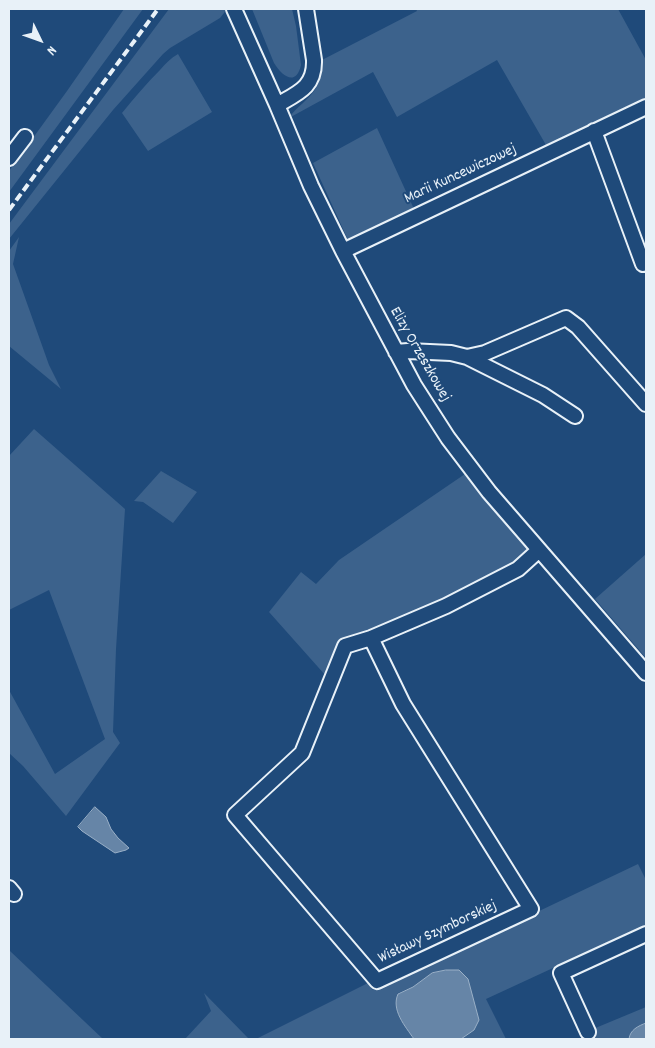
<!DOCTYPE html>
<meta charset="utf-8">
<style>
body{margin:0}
#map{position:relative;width:655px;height:1048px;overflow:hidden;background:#1f4a7a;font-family:Dekko,sans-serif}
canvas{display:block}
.frame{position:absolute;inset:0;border:10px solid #e8f1f8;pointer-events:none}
.north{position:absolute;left:15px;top:15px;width:50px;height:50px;-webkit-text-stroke:4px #1f4a7a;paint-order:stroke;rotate:132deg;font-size:14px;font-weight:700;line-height:20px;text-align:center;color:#e8f1f8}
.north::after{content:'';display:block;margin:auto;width:18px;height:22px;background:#e8f1f8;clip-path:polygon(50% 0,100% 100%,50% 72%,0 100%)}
</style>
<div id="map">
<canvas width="655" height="1048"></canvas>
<div class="frame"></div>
<div class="north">N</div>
</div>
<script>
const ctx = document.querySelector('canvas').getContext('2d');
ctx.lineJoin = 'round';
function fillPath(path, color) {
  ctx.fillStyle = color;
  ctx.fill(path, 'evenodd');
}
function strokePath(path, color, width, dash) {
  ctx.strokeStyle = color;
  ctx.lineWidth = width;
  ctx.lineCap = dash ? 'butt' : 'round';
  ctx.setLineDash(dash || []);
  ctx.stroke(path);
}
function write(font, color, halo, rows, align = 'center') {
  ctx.font = font + ' Dekko,sans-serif';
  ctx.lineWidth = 4;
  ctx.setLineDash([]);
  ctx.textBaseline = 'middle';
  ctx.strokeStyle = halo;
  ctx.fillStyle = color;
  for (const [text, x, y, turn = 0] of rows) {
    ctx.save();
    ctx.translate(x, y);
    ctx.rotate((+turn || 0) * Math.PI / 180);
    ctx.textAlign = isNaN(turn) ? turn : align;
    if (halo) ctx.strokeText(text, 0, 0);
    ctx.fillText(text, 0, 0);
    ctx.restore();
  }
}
fillPath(new Path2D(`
 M 124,9 L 143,9 L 9,192 L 9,171 L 67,91 Z
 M 169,9 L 226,9 L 224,13 L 220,18 L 170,48 L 163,54 L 113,110 L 9,239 L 9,224 Z
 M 252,9 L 292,9 L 296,26 L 301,65 C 296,87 282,76 274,63 Z
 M 416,9 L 618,9 L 646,60 L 646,99 L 546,145 L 497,60 L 397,117 L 373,72 L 289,118 C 296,107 309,100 316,88 C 321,81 320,69 320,61 L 417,11 Z
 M 178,54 L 212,112 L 148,151 L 122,113 C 134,98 146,84 160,70 C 165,64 171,58 178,54 Z
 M 377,128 L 414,209 L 348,240 L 313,163 Z
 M 19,237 L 13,264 L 49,365 L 61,389 L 9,346 L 9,251 Z
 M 34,429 L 125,509 L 116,649 L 113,732 L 120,743 L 66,816 L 23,766 L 9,753 L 9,690 L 55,774 L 105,739 L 49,590 L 9,610 L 9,456 Z
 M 161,471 L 197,492 L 173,523 L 143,502 L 134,501 Z
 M 465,474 L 529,551 L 520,559 L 507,568 L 444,601 L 340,643 L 326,676 L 269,612 L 301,572 L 316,584 L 339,560 Z
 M 646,554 L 646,658 L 595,599 Z
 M 638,864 L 646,880 L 646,925 L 486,999 L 506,1039 L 461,1039 L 474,1030 L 459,970 L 446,970 L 432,973 L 413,987 L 398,993 C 391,1010 405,1026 414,1039 L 256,1039 L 368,983 L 373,990 Z
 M 9,950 L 10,951 L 103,1039 L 9,1039 Z
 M 204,993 L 249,1039 L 185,1039 L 211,1011 Z
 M 646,1007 L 646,1023 C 639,1026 630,1030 629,1039 L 586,1039 L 593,1029 Z`), '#3c628c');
const water = new Path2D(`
 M 95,807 L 106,817 L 111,829 L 118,838 L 129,848 L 126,850 L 115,853 L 82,831 L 78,827 Z
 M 446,970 L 459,970 L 468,979 L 479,1020 L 474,1030 L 461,1039 L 414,1039 C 405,1026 391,1010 398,994 L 413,987 L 432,973 Z
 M 646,1023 L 646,1039 L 629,1039 C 630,1030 638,1026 646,1023 Z`);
fillPath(water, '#6685a7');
strokePath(water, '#9ab0c7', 1);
const minor = new Path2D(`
 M 234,9 L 277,105 L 311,186 L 343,251 L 414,385 L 448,438 L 489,492 L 646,673
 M 277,105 C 298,93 315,87 314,60 L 306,9
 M 594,131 L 643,264
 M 9,158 L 25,137
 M 343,251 L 646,107
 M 396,352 L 408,351 L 451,353 L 467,357 L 543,395 L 575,416
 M 467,357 L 485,353 L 566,318 L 578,327 L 646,404
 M 371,638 L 403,704 L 531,909 L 377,981 L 235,815 L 302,753 L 345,646 L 371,638 L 446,606 L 518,569 L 539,550
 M 9,888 L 14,894
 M 588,1032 L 561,973 L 646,934`);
strokePath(minor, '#e8f1f8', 18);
strokePath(minor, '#1f4a7a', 14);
strokePath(new Path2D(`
 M 9,210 L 158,9`), '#e8f1f8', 4, [8, 4]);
write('16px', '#e8f1f8', '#1f4a7a', [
 ["Marii Kuncewiczowej",461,175,-25],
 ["Elizy Orzeszkowej",419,355,60],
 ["Wisławy Szymborskiej",438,933,-25]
]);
</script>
